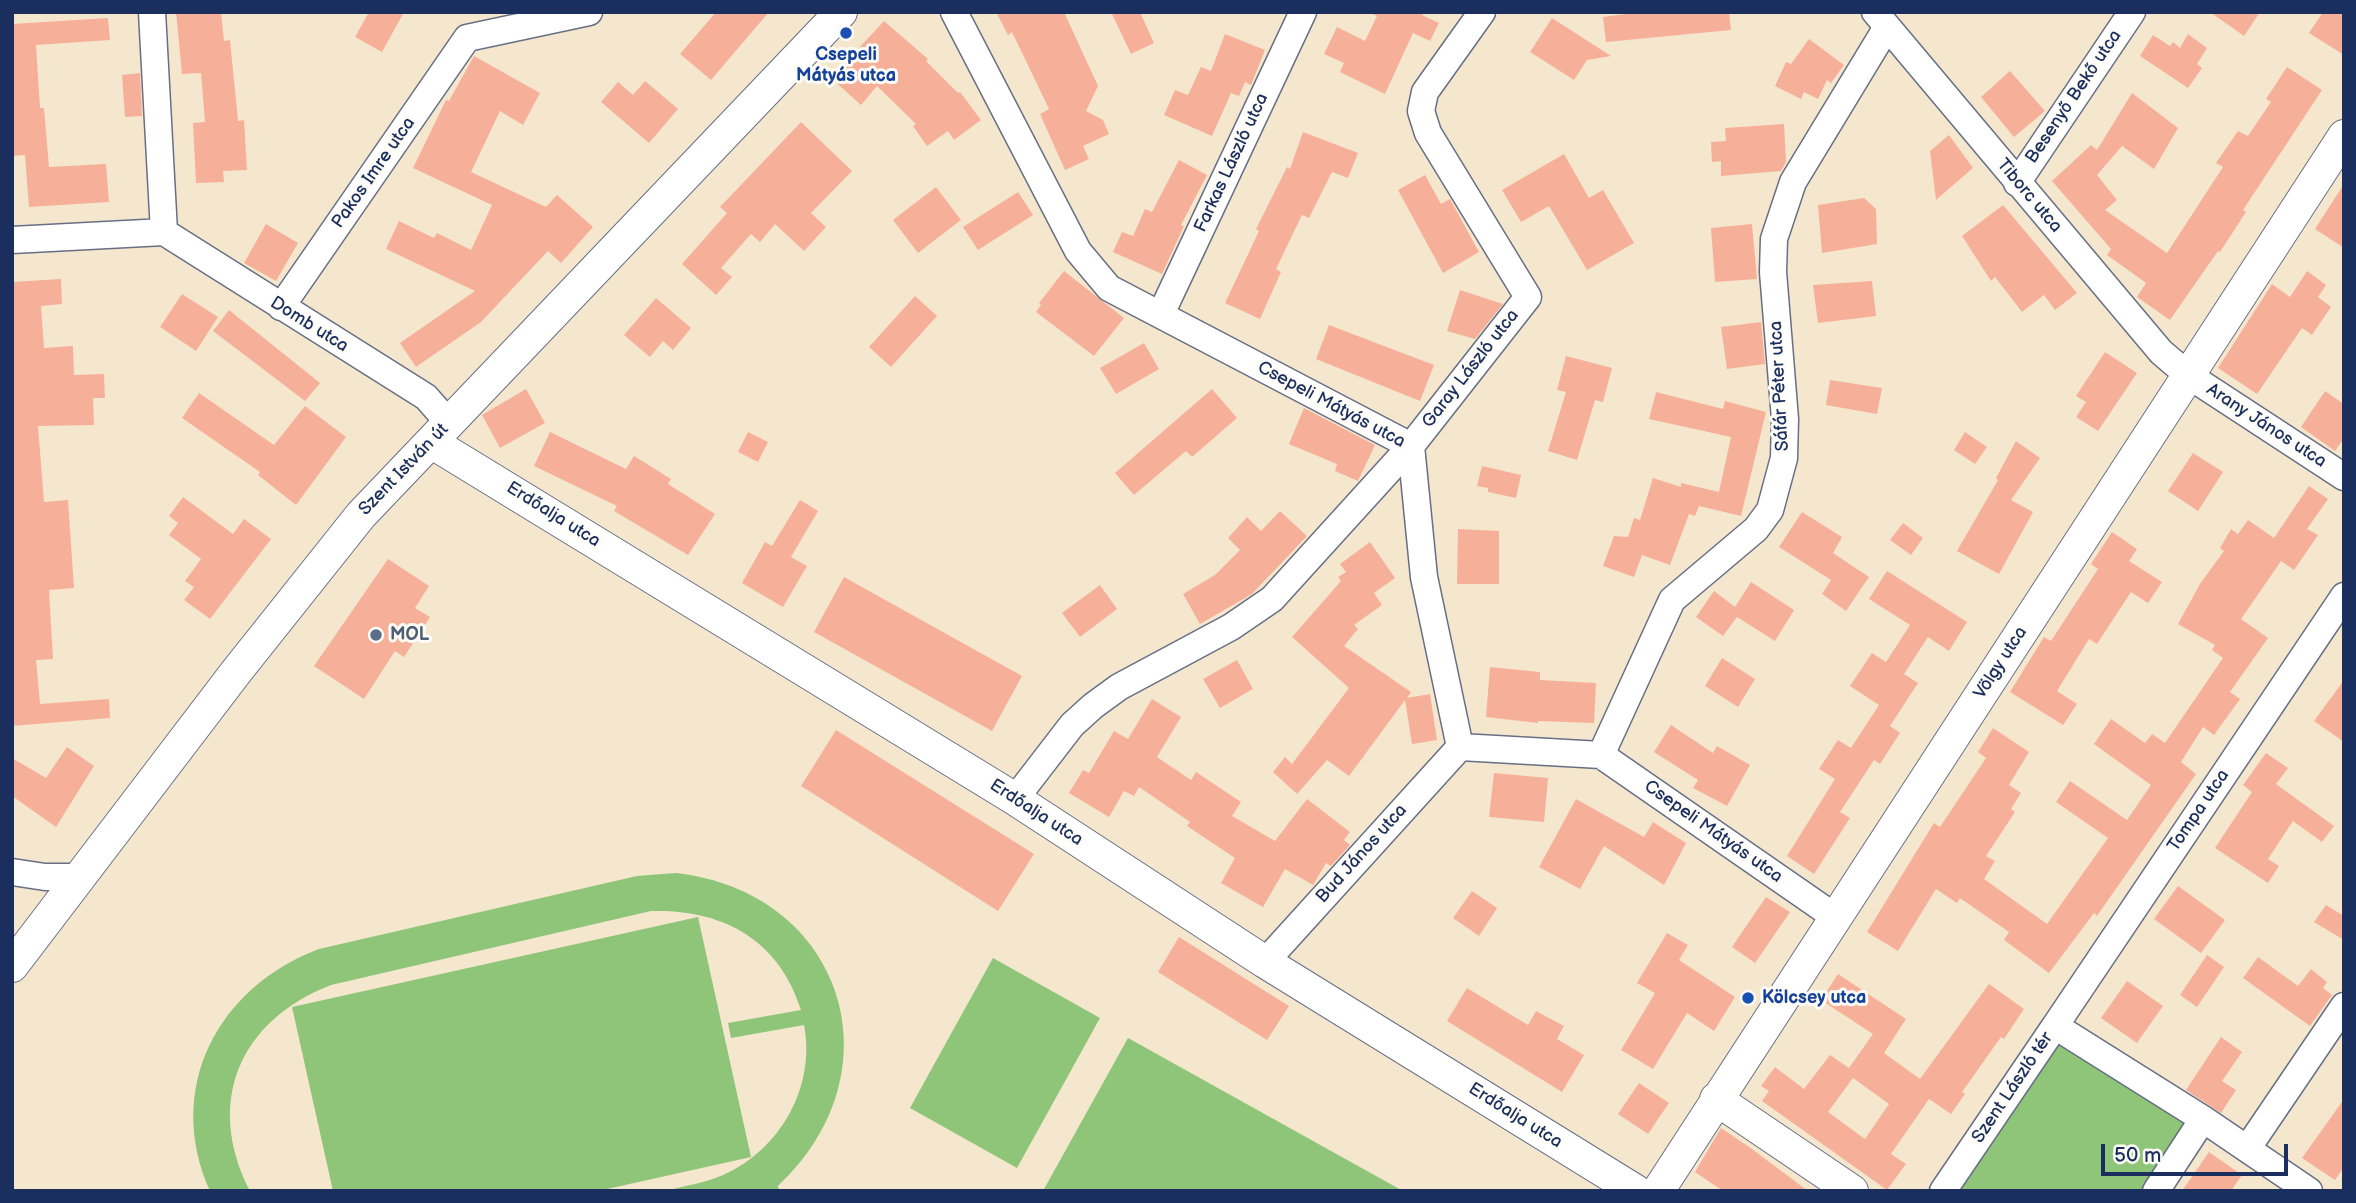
<!DOCTYPE html>
<meta charset="utf-8">
<style>
body{margin:0}
#map{position:relative;width:2356px;height:1203px;overflow:hidden;background:#f4e7ce;font-family:"Balsamiq Sans",sans-serif}
canvas{display:block}
.frame{position:absolute;inset:0;border:14px solid #1b2f5e;pointer-events:none}
.scale{position:absolute;left:2101px;top:1144px;width:187px;height:32px;box-sizing:border-box;border:4px solid #1b2f5e;border-top:0;padding-left:9px;font-size:21px;line-height:24px;white-space:nowrap;color:#1b2f5e;-webkit-text-stroke:5px #fdfcf7;paint-order:stroke}
</style>
<div id="map">
<canvas width="2356" height="1203"></canvas>
<div class="frame"></div>
<div class="scale">50 m</div>
</div>
<script>
const ctx = document.querySelector('canvas').getContext('2d');
ctx.lineJoin = 'round';
function fillPath(path, color) {
  ctx.fillStyle = color;
  ctx.fill(path, 'evenodd');
}
function strokePath(path, color, width, dash) {
  ctx.strokeStyle = color;
  ctx.lineWidth = width;
  ctx.lineCap = dash ? 'butt' : 'round';
  ctx.setLineDash(dash || []);
  ctx.stroke(path);
}
function write(font, color, halo, rows, align = 'center') {
  ctx.font = font + ' "Balsamiq Sans",sans-serif';
  ctx.lineWidth = 6;
  ctx.setLineDash([]);
  ctx.textBaseline = 'middle';
  ctx.strokeStyle = halo;
  ctx.fillStyle = color;
  for (const [text, x, y, turn = 0] of rows) {
    ctx.save();
    ctx.translate(x, y);
    ctx.rotate((+turn || 0) * Math.PI / 180);
    ctx.textAlign = isNaN(turn) ? turn : align;
    if (halo) ctx.strokeText(text, 0, 0);
    ctx.fillText(text, 0, 0);
    ctx.restore();
  }
}
fillPath(new Path2D(`
 M 676,873 C 844,892 901,1072 778,1186 L 779,1191 L 665,1191 C 684,1186 705,1183 723,1175 C 780,1150 816,1087 804,1025 L 731,1038 L 728,1023 L 801,1010 C 779,939 722,909 651,911 L 331,985 C 240,1020 204,1102 250,1191 L 210,1191 C 164,1088 218,987 319,949 L 637,876 Z
 M 698,917 L 751,1157 L 598,1191 L 333,1191 L 292,1007 Z
 M 993,958 L 1100,1018 L 1017,1168 L 910,1108 Z
 M 2055,1026 L 2203,1119 L 2156,1191 L 1944,1191 Z
 M 1128,1038 L 1403,1191 L 1043,1191 Z`), '#8ec578');
fillPath(new Path2D(`
 M 176,12 L 221,12 L 224,41 L 230,40 L 238,121 L 244,120 L 247,170 L 223,171 L 224,182 L 196,183 L 193,123 L 205,122 L 201,73 L 182,74 Z
 M 369,12 L 404,12 L 382,52 L 355,37 Z
 M 716,12 L 769,12 L 711,80 L 680,54 Z
 M 996,12 L 1064,12 L 1098,86 L 1086,111 L 1103,120 L 1109,134 L 1083,146 L 1089,159 L 1065,170 L 1040,114 L 1049,109 L 1012,32 L 1008,35 Z
 M 1111,12 L 1140,12 L 1154,43 L 1131,54 Z
 M 1368,12 L 1423,12 L 1422,15 L 1439,23 L 1430,41 L 1413,33 L 1385,94 L 1340,72 L 1344,63 L 1324,54 L 1337,27 L 1365,41 L 1377,16 Z
 M 1641,12 L 1729,12 L 1731,30 L 1606,42 L 1603,17 Z
 M 2210,12 L 2260,12 L 2244,36 Z
 M 2323,12 L 2344,12 L 2344,55 L 2309,33 Z
 M 108,18 L 110,40 L 36,45 L 40,108 L 44,108 L 49,167 L 106,164 L 109,202 L 29,207 L 25,155 L 12,156 L 12,24 Z
 M 1552,18 L 1611,56 L 1587,60 L 1574,80 L 1530,52 Z
 M 884,21 L 928,59 L 926,61 L 958,93 L 960,92 L 981,120 L 954,140 L 948,131 L 927,146 L 913,126 L 916,124 L 877,86 L 861,105 L 831,78 Z
 M 1225,34 L 1265,50 L 1251,85 L 1245,82 L 1239,96 L 1231,93 L 1212,136 L 1164,115 L 1175,90 L 1188,95 L 1201,67 L 1211,71 Z
 M 2188,34 L 2207,48 L 2197,64 L 2202,68 L 2188,88 L 2140,56 L 2153,35 L 2170,46 L 2173,42 L 2180,48 Z
 M 1809,39 L 1844,65 L 1831,83 L 1827,80 L 1818,99 L 1804,92 L 1801,99 L 1775,86 L 1786,62 L 1791,64 Z
 M 474,56 L 540,93 L 523,125 L 500,111 L 471,172 L 546,207 L 557,195 L 593,227 L 561,263 L 548,251 L 481,322 L 416,367 L 400,343 L 475,291 L 386,249 L 399,221 L 434,238 L 437,233 L 471,250 L 492,205 L 413,168 L 446,100 L 449,101 Z
 M 2287,67 L 2322,90 L 2243,210 L 2246,212 L 2220,252 L 2218,251 L 2170,320 L 2137,297 L 2146,283 L 2107,255 L 2111,249 L 2052,181 L 2091,145 L 2097,150 L 2132,93 L 2178,128 L 2154,169 L 2122,146 L 2097,175 L 2117,200 L 2105,210 L 2167,253 L 2223,167 L 2216,163 L 2238,131 L 2248,136 L 2271,102 L 2266,99 Z
 M 2010,71 L 2045,111 L 2014,137 L 1981,97 Z
 M 140,73 L 142,116 L 125,117 L 122,75 Z
 M 645,81 L 678,109 L 649,143 L 601,102 L 618,82 L 633,95 Z
 M 801,122 L 852,171 L 811,213 L 826,227 L 804,251 L 775,224 L 760,242 L 751,234 L 721,268 L 732,277 L 716,295 L 682,264 L 727,213 L 720,207 Z
 M 1784,124 L 1786,162 L 1781,171 L 1721,176 L 1721,161 L 1712,162 L 1711,142 L 1726,141 L 1725,128 Z
 M 1303,132 L 1358,153 L 1348,178 L 1332,172 L 1309,218 L 1302,215 L 1276,269 L 1281,272 L 1260,319 L 1225,303 L 1259,231 L 1256,229 L 1287,167 L 1290,169 Z
 M 1949,135 L 1973,168 L 1936,200 L 1930,151 Z
 M 1564,154 L 1589,198 L 1603,190 L 1634,243 L 1587,270 L 1549,206 L 1521,222 L 1502,190 Z
 M 1179,160 L 1207,175 L 1181,225 L 1184,226 L 1162,274 L 1113,252 L 1122,232 L 1133,236 L 1145,209 L 1152,212 Z
 M 1425,175 L 1441,204 L 1450,199 L 1479,252 L 1443,273 L 1398,190 Z
 M 2344,184 L 2344,248 L 2315,229 Z
 M 936,187 L 961,220 L 918,253 L 893,220 Z
 M 1018,192 L 1033,215 L 978,250 L 963,227 Z
 M 1864,198 L 1876,209 L 1877,244 L 1822,253 L 1818,205 Z
 M 2003,205 L 2077,293 L 2055,310 L 2044,295 L 2022,312 L 1995,277 L 1991,281 L 1962,236 Z
 M 266,224 L 298,243 L 276,281 L 244,263 Z
 M 1752,224 L 1757,279 L 1715,282 L 1711,228 Z
 M 1064,271 L 1124,318 L 1094,356 L 1036,312 L 1041,305 L 1039,303 Z
 M 2307,271 L 2326,285 L 2318,297 L 2331,307 L 2312,335 L 2302,328 L 2257,394 L 2218,368 L 2272,284 L 2290,297 Z
 M 61,279 L 62,304 L 41,306 L 44,348 L 73,346 L 74,375 L 104,374 L 105,398 L 93,398 L 94,425 L 38,426 L 44,502 L 68,500 L 74,588 L 49,590 L 53,659 L 36,660 L 40,704 L 109,699 L 110,718 L 12,726 L 12,282 Z
 M 1872,281 L 1876,316 L 1818,323 L 1813,285 Z
 M 1460,290 L 1503,304 L 1475,339 L 1447,331 Z
 M 182,294 L 218,317 L 196,351 L 160,327 Z
 M 915,296 L 937,316 L 891,367 L 869,347 Z
 M 656,298 L 691,328 L 673,350 L 663,341 L 650,357 L 624,335 Z
 M 229,310 L 320,383 L 305,401 L 213,331 Z
 M 1761,322 L 1765,364 L 1727,369 L 1721,327 Z
 M 1329,325 L 1434,365 L 1420,401 L 1316,359 Z
 M 1144,343 L 1159,369 L 1116,394 L 1100,368 Z
 M 2105,352 L 2137,373 L 2098,431 L 2076,417 L 2086,402 L 2076,396 Z
 M 1566,356 L 1612,368 L 1603,402 L 1595,400 L 1577,460 L 1548,451 L 1566,392 L 1557,390 Z
 M 1830,380 L 1882,388 L 1877,414 L 1826,405 Z
 M 526,389 L 545,423 L 500,448 L 482,415 Z
 M 1212,389 L 1237,418 L 1192,457 L 1186,451 L 1134,495 L 1115,473 Z
 M 2325,391 L 2344,404 L 2344,438 L 2335,451 L 2301,427 Z
 M 1656,392 L 1723,409 L 1725,401 L 1766,412 L 1741,516 L 1699,506 L 1695,516 L 1689,514 L 1670,565 L 1642,555 L 1634,577 L 1603,566 L 1614,536 L 1628,537 L 1634,518 L 1640,520 L 1653,478 L 1681,487 L 1681,483 L 1719,492 L 1731,437 L 1649,419 Z
 M 199,393 L 274,445 L 305,406 L 346,437 L 296,505 L 258,475 L 260,472 L 182,418 Z
 M 1304,408 L 1375,445 L 1358,481 L 1335,471 L 1337,464 L 1289,444 Z
 M 550,432 L 626,469 L 634,456 L 671,479 L 668,484 L 715,514 L 688,555 L 614,511 L 617,506 L 534,466 Z
 M 748,432 L 768,442 L 758,462 L 738,452 Z
 M 1965,432 L 1987,447 L 1975,464 L 1954,450 Z
 M 2016,441 L 2040,458 L 2011,500 L 2033,512 L 1999,574 L 1957,551 L 1998,480 L 1996,478 Z
 M 2193,453 L 2223,472 L 2198,511 L 2168,491 Z
 M 1482,466 L 1521,475 L 1516,498 L 1488,492 L 1488,488 L 1477,486 Z
 M 2309,486 L 2328,499 L 2307,529 L 2318,535 L 2294,570 L 2281,561 L 2241,619 L 2268,638 L 2230,692 L 2240,699 L 2214,735 L 2203,727 L 2181,762 L 2196,774 L 2097,916 L 2094,913 L 2049,973 L 2004,940 L 2009,932 L 1960,898 L 1957,903 L 1936,889 L 1898,951 L 1867,932 L 1934,823 L 1940,827 L 1986,758 L 1978,752 L 1993,728 L 2029,752 L 2009,785 L 2021,793 L 2011,809 L 2015,812 L 1986,856 L 1995,861 L 1984,879 L 2047,924 L 2108,838 L 2056,802 L 2070,781 L 2127,820 L 2151,785 L 2094,744 L 2111,719 L 2145,743 L 2152,734 L 2165,743 L 2223,658 L 2212,650 L 2215,645 L 2178,624 L 2200,584 L 2224,551 L 2220,548 L 2231,529 L 2238,534 L 2248,520 L 2274,538 Z
 M 183,497 L 233,534 L 244,519 L 271,539 L 210,619 L 184,600 L 194,587 L 185,581 L 201,559 L 169,535 L 178,523 L 169,516 Z
 M 800,500 L 818,511 L 791,557 L 807,566 L 783,607 L 742,583 L 765,542 L 772,546 Z
 M 1280,511 L 1307,536 L 1252,594 L 1200,624 L 1183,594 L 1215,575 L 1240,550 L 1228,538 L 1247,517 L 1261,531 Z
 M 1802,512 L 1842,537 L 1833,553 L 1869,577 L 1846,611 L 1822,594 L 1831,580 L 1779,547 Z
 M 1903,523 L 1923,538 L 1911,555 L 1890,540 Z
 M 1458,529 L 1499,531 L 1499,584 L 1457,584 Z
 M 2112,532 L 2137,549 L 2129,561 L 2162,582 L 2148,603 L 2131,592 L 2097,644 L 2089,639 L 2057,691 L 2077,704 L 2063,725 L 2010,692 L 2044,637 L 2051,641 L 2098,569 L 2091,564 Z
 M 1370,542 L 1395,578 L 1374,593 L 1382,605 L 1354,625 L 1358,629 L 1344,646 L 1411,692 L 1407,698 L 1430,694 L 1437,740 L 1412,744 L 1405,700 L 1349,776 L 1327,760 L 1297,794 L 1273,772 L 1285,757 L 1292,764 L 1349,688 L 1292,637 L 1341,581 L 1338,577 L 1346,572 L 1340,564 Z
 M 388,559 L 429,586 L 415,608 L 430,617 L 404,657 L 395,651 L 364,699 L 314,666 Z
 M 1887,571 L 1967,622 L 1949,651 L 1928,637 L 1904,674 L 1918,683 L 1890,726 L 1900,733 L 1880,764 L 1874,760 L 1840,812 L 1850,818 L 1814,874 L 1787,856 L 1835,779 L 1819,769 L 1838,740 L 1851,748 L 1879,705 L 1850,686 L 1872,653 L 1886,662 L 1910,625 L 1869,599 Z
 M 844,577 L 1022,676 L 992,731 L 814,632 Z
 M 1751,582 L 1794,610 L 1775,641 L 1737,617 L 1723,636 L 1696,617 L 1714,591 L 1735,607 Z
 M 1100,585 L 1117,609 L 1080,637 L 1062,613 Z
 M 1722,658 L 1755,679 L 1738,707 L 1705,686 Z
 M 1237,660 L 1253,689 L 1220,708 L 1203,679 Z
 M 1490,667 L 1540,672 L 1540,680 L 1596,683 L 1594,723 L 1538,721 L 1538,723 L 1486,717 Z
 M 2344,680 L 2344,742 L 2314,721 Z
 M 1152,699 L 1181,717 L 1157,757 L 1191,780 L 1196,772 L 1241,802 L 1232,816 L 1275,841 L 1307,799 L 1350,832 L 1344,840 L 1350,845 L 1331,866 L 1326,863 L 1313,885 L 1285,869 L 1263,907 L 1221,883 L 1235,858 L 1187,826 L 1190,822 L 1139,787 L 1134,796 L 1124,791 L 1109,817 L 1069,793 L 1083,770 L 1089,773 L 1114,731 L 1128,739 Z
 M 1671,725 L 1713,753 L 1717,746 L 1750,765 L 1727,806 L 1693,788 L 1698,780 L 1654,752 Z
 M 836,730 L 1034,854 L 998,911 L 801,786 Z
 M 67,747 L 94,766 L 56,827 L 12,796 L 12,758 L 46,778 Z
 M 2266,753 L 2288,768 L 2276,784 L 2334,826 L 2322,842 L 2293,821 L 2268,859 L 2279,866 L 2268,883 L 2215,848 L 2252,792 L 2243,785 Z
 M 1494,773 L 1548,778 L 1544,822 L 1489,817 Z
 M 1576,799 L 1644,837 L 1653,822 L 1686,843 L 1664,885 L 1604,846 L 1580,889 L 1539,867 Z
 M 2178,886 L 2225,920 L 2201,953 L 2154,919 Z
 M 1472,891 L 1497,908 L 1479,936 L 1453,918 Z
 M 1766,897 L 1790,912 L 1755,963 L 1732,947 Z
 M 2326,905 L 2344,916 L 2344,940 L 2314,922 Z
 M 1667,933 L 1688,945 L 1679,960 L 1735,997 L 1714,1031 L 1687,1013 L 1653,1069 L 1621,1050 L 1655,993 L 1637,983 Z
 M 1179,937 L 1289,1006 L 1267,1040 L 1158,972 Z
 M 2207,955 L 2224,967 L 2197,1007 L 2180,995 Z
 M 2258,957 L 2298,986 L 2311,969 L 2327,982 L 2323,988 L 2332,995 L 2310,1026 L 2243,978 Z
 M 1838,974 L 1906,1019 L 1884,1053 L 1920,1079 L 1989,984 L 2024,1009 L 2004,1039 L 2001,1037 L 1962,1092 L 1965,1094 L 1951,1114 L 1929,1099 L 1891,1154 L 1906,1164 L 1887,1190 L 1762,1101 L 1769,1091 L 1761,1086 L 1775,1067 L 1804,1089 L 1830,1055 L 1849,1068 L 1873,1034 L 1821,1000 ZM 1853,1078 L 1889,1104 L 1865,1139 L 1828,1112 Z
 M 2127,981 L 2163,1006 L 2137,1043 L 2101,1018 Z
 M 1467,988 L 1528,1025 L 1536,1011 L 1564,1026 L 1557,1039 L 1584,1055 L 1562,1092 L 1447,1021 Z
 M 2221,1037 L 2242,1052 L 2222,1081 L 2236,1090 L 2221,1113 L 2186,1090 Z
 M 1639,1083 L 1669,1103 L 1648,1134 L 1618,1114 Z
 M 2344,1099 L 2344,1167 L 2335,1180 L 2302,1158 Z
 M 1721,1128 L 1752,1149 L 1808,1191 L 1723,1191 L 1695,1172 Z
 M 2209,1152 L 2242,1175 L 2231,1191 L 2182,1191 Z`), '#f6b09a');
const minor = new Path2D(`
 M 152,12 L 164,232 L 426,397 L 449,423
 M 954,12 L 1078,251 L 1109,288 L 1411,446
 M 1875,12 L 2161,352 L 2188,375 L 2344,477
 M 2017,183 L 2132,12
 M 12,240 L 164,232
 M 281,307 L 467,38 L 589,12
 M 1161,314 L 1303,12
 M 1411,446 L 1424,577 L 1460,747
 M 1460,747 L 1601,755 L 1835,917
 M 1601,755 L 1672,600 L 1756,529 L 1770,510 L 1784,458 L 1785,419 L 1773,272 L 1774,239 L 1793,182 L 1887,27
 M 1015,799 L 1072,725 L 1093,706 L 1119,687 L 1231,627 L 1272,599 L 1411,446 L 1528,297 L 1428,133 L 1421,111 L 1425,92 L 1482,12
 M 12,872 L 45,877 L 77,877
 M 1265,962 L 1460,747
 M 2055,1026 L 2344,596
 M 2203,1119 L 2309,1191
 M 2247,1149 L 2344,1006
 M 1943,1191 L 2055,1026 L 2203,1119 L 2156,1191`);
const tertiary = new Path2D(`
 M 431,442 L 1015,799 L 1265,962 L 1636,1191
 M 12,966 L 236,672 L 361,515 L 841,12
 M 1716,1099 L 1852,1191
 M 1658,1191 L 2344,136`);
strokePath(minor, '#676f85', 29);
strokePath(tertiary, '#676f85', 34);
strokePath(minor, '#fff', 26);
strokePath(tertiary, '#fff', 32);
for (const [x, y, r, color] of [
 [846,33,7,"#1a4fb4"],
 [376,635,7,"#5c6f8a"],
 [1748,998,7,"#1a4fb4"]
]) {
  const dot = new Path2D();
  dot.arc(x, y, r, 0, 2 * Math.PI);
  ctx.fillStyle = color;
  ctx.fill(dot);
  strokePath(dot, '#fdfcf7', 2.5);
}
write('bold 18px', '#164399', '#fdfcf7', [
 ["Csepeli",846,55],
 ["Mátyás utca",846,76],
 ["Kölcsey utca",1762,998,"left"]
]);
write('18px', '#1b2f5e', '#fdfcf7', [
 ["Besenyő Bekő utca",2074,97,-56],
 ["Farkas László utca",1232,163,-65],
 ["Pakos Imre utca",374,173,-55],
 ["Tiborc utca",2029,196,50],
 ["Domb utca",309,325,32],
 ["Garay László utca",1471,369,-52],
 ["Sáfár Péter utca",1780,386,-93],
 ["Csepeli Mátyás utca",1331,405,28],
 ["Arany János utca",2266,426,33],
 ["Szent István út",404,470,-46],
 ["Erdőalja utca",553,515,32],
 ["Völgy utca",2001,663,-57],
 ["Tompa utca",2199,811,-56],
 ["Erdőalja utca",1036,813,33],
 ["Csepeli Mátyás utca",1713,832,35],
 ["Bud János utca",1362,854,-48],
 ["Szent László tér",2013,1088,-56],
 ["Erdőalja utca",1515,1116,32]
]);
write('bold 18px', '#4e5e75', '#fdfcf7', [
 ["MOL",390,635]
], 'left');
</script>
